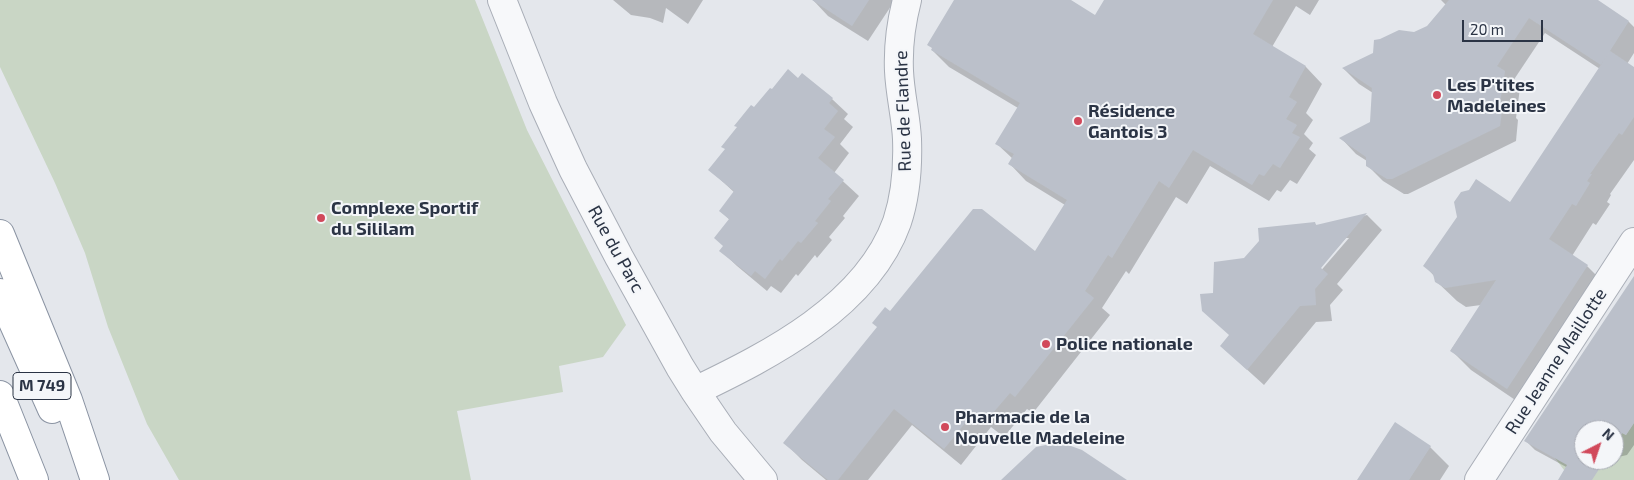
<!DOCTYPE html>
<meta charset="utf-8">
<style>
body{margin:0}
#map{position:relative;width:1634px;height:480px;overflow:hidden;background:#e4e7ec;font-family:"Exo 2",sans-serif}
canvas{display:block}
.north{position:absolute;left:1574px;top:420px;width:50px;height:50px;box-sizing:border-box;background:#f4f6f9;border:1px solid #a4a8b1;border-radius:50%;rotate:41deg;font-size:14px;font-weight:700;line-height:20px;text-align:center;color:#2b3445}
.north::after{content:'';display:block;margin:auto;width:18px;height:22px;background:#d1495b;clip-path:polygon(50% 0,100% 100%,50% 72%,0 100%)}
.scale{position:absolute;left:1462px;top:20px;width:81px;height:22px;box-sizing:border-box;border:2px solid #2b3445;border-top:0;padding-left:6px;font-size:15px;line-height:18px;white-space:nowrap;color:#2b3445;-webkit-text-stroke:4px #f4f6f9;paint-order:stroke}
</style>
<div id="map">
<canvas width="1634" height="480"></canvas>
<div class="north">N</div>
<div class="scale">20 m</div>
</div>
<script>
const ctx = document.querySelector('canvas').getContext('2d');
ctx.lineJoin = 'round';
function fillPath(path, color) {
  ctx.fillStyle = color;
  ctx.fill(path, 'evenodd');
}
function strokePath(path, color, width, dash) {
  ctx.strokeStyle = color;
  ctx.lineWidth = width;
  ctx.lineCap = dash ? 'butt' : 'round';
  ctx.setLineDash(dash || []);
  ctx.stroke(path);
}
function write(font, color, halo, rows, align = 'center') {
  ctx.font = font + ' "Exo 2",sans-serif';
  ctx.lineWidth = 4;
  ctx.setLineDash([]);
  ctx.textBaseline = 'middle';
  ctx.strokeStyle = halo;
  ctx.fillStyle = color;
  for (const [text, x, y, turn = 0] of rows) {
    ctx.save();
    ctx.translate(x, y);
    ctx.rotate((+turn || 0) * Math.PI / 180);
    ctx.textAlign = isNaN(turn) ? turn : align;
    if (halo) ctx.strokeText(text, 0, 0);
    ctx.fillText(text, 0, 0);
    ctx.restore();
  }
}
fillPath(new Path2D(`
 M 0,0 L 475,0 L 527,130 L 626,325 L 603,357 L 559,366 L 563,392 L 457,411 L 471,480 L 179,480 L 147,424 L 108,327 L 85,253 L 55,183 L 0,67 Z
 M 1634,423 L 1634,480 L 1580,480 L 1564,470 L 1555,458 L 1614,460 L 1614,445 L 1622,433 L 1626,435 Z`), '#c9d6c5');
fillPath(new Path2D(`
 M 613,0 L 703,0 L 688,24 L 666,8 L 663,23 L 650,18 L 631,15 Z
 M 813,0 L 895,0 L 868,41 L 828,16 Z
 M 956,0 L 1070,0 L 1095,16 L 1105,0 L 1319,0 L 1310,15 L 1296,6 L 1272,47 L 1306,67 L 1322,84 L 1306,113 L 1313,120 L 1304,134 L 1313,143 L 1309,149 L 1316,155 L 1297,184 L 1290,180 L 1281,192 L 1277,190 L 1269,201 L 1210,166 L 1187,204 L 1176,197 L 1129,274 L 1126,271 L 1102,308 L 1110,315 L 1033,413 L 1027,409 L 1004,437 L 991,427 L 961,465 L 912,425 L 868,480 L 826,480 L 802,460 L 785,443 L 890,312 L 1035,253 L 1065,205 L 1026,181 L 1010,164 L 1013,159 L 997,144 L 1018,108 L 949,67 L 932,50 Z
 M 1441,0 L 1595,0 L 1629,22 L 1634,27 L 1634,53 L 1627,64 L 1634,69 L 1634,160 L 1610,194 L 1611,195 L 1607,202 L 1610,204 L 1596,225 L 1593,223 L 1572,256 L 1587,266 L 1607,286 L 1527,408 L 1471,370 L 1451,350 L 1481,305 L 1466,307 L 1457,301 L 1436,281 L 1435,277 L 1425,266 L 1510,204 L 1600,69 L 1545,33 L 1513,81 L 1520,88 L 1516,118 L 1518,120 L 1516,141 L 1408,194 L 1404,194 L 1383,181 L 1367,165 L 1367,161 L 1356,154 L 1341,138 L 1371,123 L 1373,93 L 1359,84 L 1344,69 L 1427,27 L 1446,5 Z
 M 802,74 L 832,99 L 848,114 L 844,119 L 853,127 L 840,144 L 849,153 L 834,173 L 859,196 L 843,216 L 845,218 L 829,237 L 832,240 L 817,258 L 815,255 L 798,276 L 796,274 L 781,293 L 771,286 L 767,291 L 737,266 L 721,251 L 724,247 L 730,220 L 720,211 L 735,193 L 710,170 L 726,150 L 754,109 L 772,91 L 798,79 Z
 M 1367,215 L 1382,230 L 1337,284 L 1343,290 L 1330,305 L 1332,321 L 1316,322 L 1264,385 L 1221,346 L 1230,336 L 1215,294 L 1245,259 L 1315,224 L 1318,226 ZM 1346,238 L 1349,238 L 1318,274 L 1316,272 Z
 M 1634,280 L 1634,445 L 1627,455 L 1614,458 L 1614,430 L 1584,430 L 1584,460 L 1605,460 L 1568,468 L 1535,450 L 1526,441 Z
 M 1396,424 L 1430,447 L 1449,466 L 1440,480 L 1359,480 Z`), '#0003');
fillPath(new Path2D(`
 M 812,0 L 869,0 L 852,26 Z
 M 954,0 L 1071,0 L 1095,15 L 1104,0 L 1273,0 L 1253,34 L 1306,66 L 1289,97 L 1297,102 L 1286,119 L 1297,125 L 1292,133 L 1300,137 L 1280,168 L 1273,164 L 1264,176 L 1259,174 L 1252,185 L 1193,150 L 1169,188 L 1159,181 L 1112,258 L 1108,255 L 1085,291 L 1094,298 L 1015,397 L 1010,393 L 986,421 L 974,412 L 944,449 L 894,409 L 838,480 L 828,480 L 783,443 L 877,327 L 872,323 L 885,307 L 890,311 L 973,209 L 982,209 L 1035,251 L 1067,200 L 1008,164 L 1014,154 L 995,144 L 1020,103 L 931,50 L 932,48 L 927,45 Z
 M 1449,0 L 1598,0 L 1629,21 L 1601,65 L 1529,18 L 1497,66 L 1505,71 L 1500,103 L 1503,103 L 1500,126 L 1392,179 L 1387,179 L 1366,166 L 1366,157 L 1339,138 L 1370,122 L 1372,88 L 1342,68 L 1373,53 L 1374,40 L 1380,39 L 1399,30 L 1414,32 L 1427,26 Z
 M 1610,51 L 1634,67 L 1634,117 L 1622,135 L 1619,133 L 1590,174 L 1592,174 L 1587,181 L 1590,183 L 1576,206 L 1572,204 L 1549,239 L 1588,265 L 1507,389 L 1450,351 L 1496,280 L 1445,288 L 1435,282 L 1433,274 L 1423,266 L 1457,217 L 1454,202 L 1461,192 L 1469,190 L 1476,179 L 1510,202 Z
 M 788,69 L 798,78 L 802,73 L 833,98 L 829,103 L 838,111 L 824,129 L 835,137 L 818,158 L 844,180 L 828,199 L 831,201 L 815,221 L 818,223 L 801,243 L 798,241 L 782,261 L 780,259 L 765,279 L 755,271 L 751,276 L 719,251 L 723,246 L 714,238 L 729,219 L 719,211 L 734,191 L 708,170 L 725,149 L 721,147 L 737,127 L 734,126 L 751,105 L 754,107 L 770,88 L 772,89 Z
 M 1367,213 L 1321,268 L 1328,274 L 1315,289 L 1316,305 L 1300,306 L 1247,370 L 1220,346 L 1229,335 L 1202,311 L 1200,294 L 1213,293 L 1214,262 L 1244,258 L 1259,241 L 1258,228 L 1315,222 L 1316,225 Z
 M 1634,276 L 1634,423 L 1626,435 L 1622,433 L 1614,445 L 1614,430 L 1584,430 L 1584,460 L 1605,460 L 1592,480 L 1558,480 L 1567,465 L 1524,441 Z
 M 1395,422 L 1431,446 L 1409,480 L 1357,480 Z
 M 1060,442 L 1082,450 L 1127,480 L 1001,480 L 1036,447 Z`), '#bbc0ca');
const street = new Path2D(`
 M 502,0 L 543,103 L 573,169 L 619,257 L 680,367 L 695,391 L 723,432 L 763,480
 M 695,391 C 770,355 867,306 897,222 C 906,195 908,167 907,139 C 906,117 900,94 899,71 C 898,48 901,23 907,0
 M 1479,480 L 1634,242`);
const highway = new Path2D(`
 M 0,234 L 68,400 L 95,480
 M 0,293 L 52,409
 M 0,395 L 34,480`);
strokePath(street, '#a9aeb7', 30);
strokePath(highway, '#8b94a3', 30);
strokePath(street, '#f7f8fa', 28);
strokePath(highway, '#fff', 28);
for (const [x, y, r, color] of [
 [1437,95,5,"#d1495b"],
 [1078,121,5,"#d1495b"],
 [321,218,5,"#d1495b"],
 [1046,344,5,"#d1495b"],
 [945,427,5,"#d1495b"]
]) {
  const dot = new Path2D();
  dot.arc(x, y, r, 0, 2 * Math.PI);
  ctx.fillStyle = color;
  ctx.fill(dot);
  strokePath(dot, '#f4f6f9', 2);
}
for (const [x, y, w] of [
 [42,386,58]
]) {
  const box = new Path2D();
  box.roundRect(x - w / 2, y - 13.5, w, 27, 4);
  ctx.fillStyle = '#f4f6f9';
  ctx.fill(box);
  strokePath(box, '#2b3445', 1);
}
write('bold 16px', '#2b3445', null, [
 ["M 749",42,386]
]);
write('bold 18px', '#2b3445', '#f4f6f9', [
 ["Les P'tites",1447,85],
 ["Madeleines",1447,106],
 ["Résidence",1088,111],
 ["Gantois 3",1088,132],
 ["Complexe Sportif",331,208],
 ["du Sililam",331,229],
 ["Police nationale",1056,344],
 ["Pharmacie de la",955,417],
 ["Nouvelle Madeleine",955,438]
], 'left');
write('18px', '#2b3445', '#f4f6f9', [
 ["Rue de Flandre",903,111,-92],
 ["Rue du Parc",616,249,61],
 ["Rue Jeanne Maillotte",1556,361,-57]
]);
</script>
